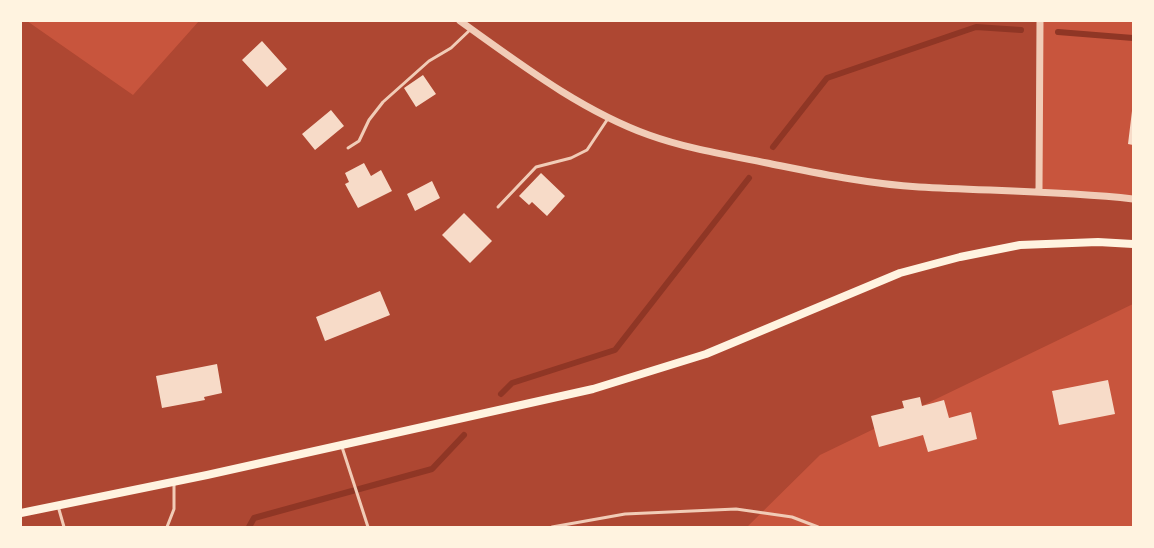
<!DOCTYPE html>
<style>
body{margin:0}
#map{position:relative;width:1154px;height:548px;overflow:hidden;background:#c8553d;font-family:"DejaVu Sans",sans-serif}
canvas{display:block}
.frame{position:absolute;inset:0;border:22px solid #fff3e0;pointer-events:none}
</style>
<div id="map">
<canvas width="1154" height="548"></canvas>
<div class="frame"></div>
</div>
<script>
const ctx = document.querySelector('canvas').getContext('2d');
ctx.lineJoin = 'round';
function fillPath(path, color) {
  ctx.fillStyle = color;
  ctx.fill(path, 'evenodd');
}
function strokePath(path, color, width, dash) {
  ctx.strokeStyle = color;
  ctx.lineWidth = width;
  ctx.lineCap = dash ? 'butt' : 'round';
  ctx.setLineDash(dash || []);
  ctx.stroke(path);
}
fillPath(new Path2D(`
 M 21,21 L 27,21 L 133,95 L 199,21 L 1039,21 L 1039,190 L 1133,199 L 1133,304 L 820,455 L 747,527 L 21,527 Z`), '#ae4732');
strokePath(new Path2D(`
 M 1058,32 L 1133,38
 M 773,147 L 827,78 L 976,27 L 1021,30
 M 501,394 L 512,383 L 615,350 L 749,178
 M 249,527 L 254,518 L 432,469 L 464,435`), '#8f3625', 6);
fillPath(new Path2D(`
 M 262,41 L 287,69 L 267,87 L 242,60 Z
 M 423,75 L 436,94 L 416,107 L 404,88 Z
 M 331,110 L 344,126 L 315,150 L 302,134 Z
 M 1132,111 L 1133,111 L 1133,145 L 1128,144 Z
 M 364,163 L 371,176 L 381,170 L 392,191 L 358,208 L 345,184 L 349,182 L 345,173 Z
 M 541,173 L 565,196 L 547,216 L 532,202 L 529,205 L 519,196 Z
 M 432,181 L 440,198 L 415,211 L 407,194 Z
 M 464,213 L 492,241 L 470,263 L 442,235 Z
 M 380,291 L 390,315 L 325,341 L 316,317 Z
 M 217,364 L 222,393 L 204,397 L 205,400 L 162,408 L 156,376 Z
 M 1108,380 L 1115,414 L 1059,425 L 1052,391 Z
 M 920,397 L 922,406 L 944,400 L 949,418 L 971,412 L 977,439 L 928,452 L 923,435 L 879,447 L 871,416 L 904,408 L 902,401 Z`), '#f7dbc8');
strokePath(new Path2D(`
 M 348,148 L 359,141 L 369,120 L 383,102 L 429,61 L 451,48 L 471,29
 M 498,207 L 536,167 L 571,158 L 587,150 L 609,117
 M 342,447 L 368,527
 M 58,506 L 64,527
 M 167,527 L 174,509 L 174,484
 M 552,527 L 625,514 L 736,509 L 792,517 L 818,527`), '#f1ccb7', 3);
strokePath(new Path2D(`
 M 460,21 C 519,63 580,110 649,135 C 688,149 728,155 767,163 C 817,173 868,184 919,187 C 991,191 1062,191 1133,199
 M 1039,190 L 1040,21`), '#f1ccb7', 7);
strokePath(new Path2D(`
 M 21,513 L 207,475 L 593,389 L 706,354 L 900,273 L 960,257 L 1020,245 L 1098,242 L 1133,244`), '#fff3e0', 8);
</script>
